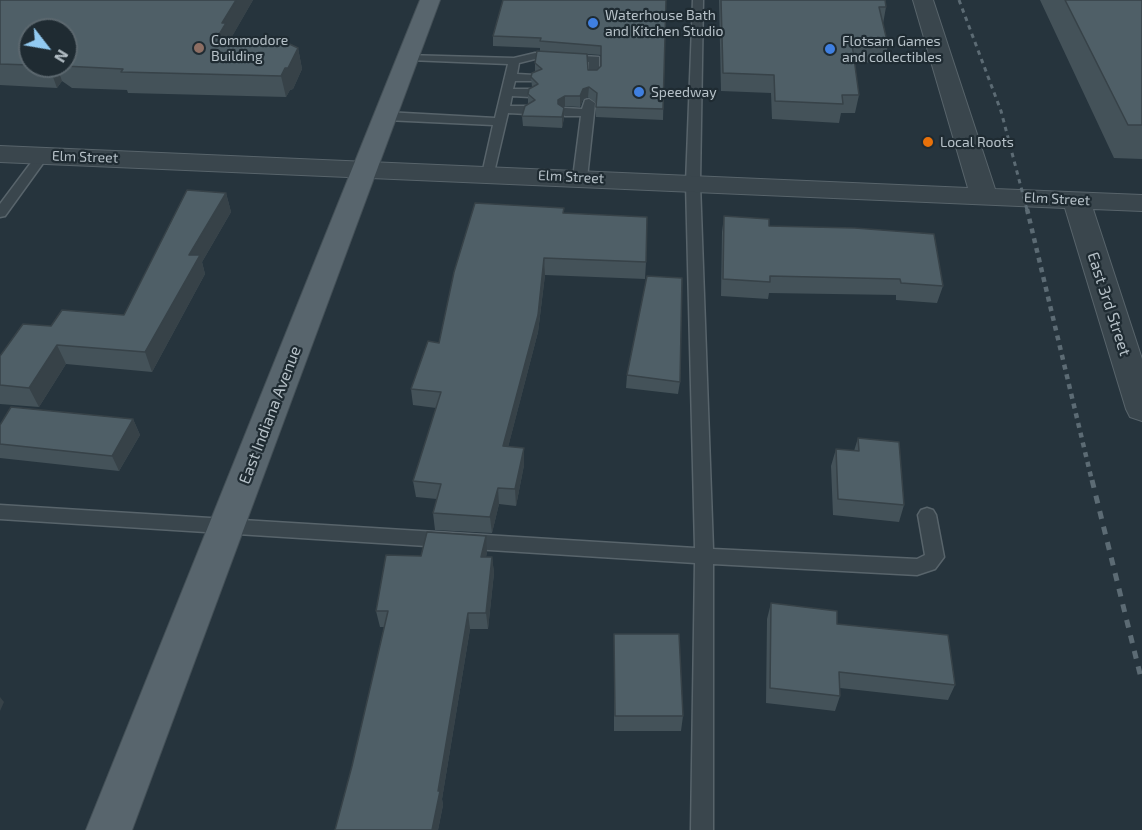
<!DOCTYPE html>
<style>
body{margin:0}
#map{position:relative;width:1142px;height:830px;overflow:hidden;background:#26343d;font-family:"Exo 2",sans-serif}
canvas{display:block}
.north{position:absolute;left:18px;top:18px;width:60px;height:60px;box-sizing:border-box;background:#1f2b32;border:2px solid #5b676e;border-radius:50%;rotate:121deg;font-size:16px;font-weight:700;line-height:24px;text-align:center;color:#b6c1c8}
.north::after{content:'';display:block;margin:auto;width:21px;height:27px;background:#92caf1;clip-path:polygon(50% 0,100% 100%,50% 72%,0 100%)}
</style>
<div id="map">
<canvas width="1142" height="830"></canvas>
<div class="north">N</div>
</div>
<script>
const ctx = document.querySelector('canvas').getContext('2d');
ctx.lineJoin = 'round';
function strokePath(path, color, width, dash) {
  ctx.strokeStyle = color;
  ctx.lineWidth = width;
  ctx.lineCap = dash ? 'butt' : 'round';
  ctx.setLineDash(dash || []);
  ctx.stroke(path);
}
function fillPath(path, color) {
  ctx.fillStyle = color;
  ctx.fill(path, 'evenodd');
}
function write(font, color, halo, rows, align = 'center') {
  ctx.font = font + ' "Exo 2",sans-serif';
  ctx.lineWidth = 4.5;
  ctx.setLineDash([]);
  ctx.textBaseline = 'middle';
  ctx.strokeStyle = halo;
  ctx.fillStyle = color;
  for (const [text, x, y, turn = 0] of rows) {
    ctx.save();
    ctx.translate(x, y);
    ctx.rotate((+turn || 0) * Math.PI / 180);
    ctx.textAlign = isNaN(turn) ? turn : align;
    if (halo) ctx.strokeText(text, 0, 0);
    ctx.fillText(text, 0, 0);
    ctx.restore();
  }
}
const lane = new Path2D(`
 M 693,0 L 703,0 L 700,183 L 713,549 L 917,559 L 925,555 L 918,515 L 921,510 L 927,508 L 933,510 L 936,515 L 944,557 L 935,569 L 917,575 L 713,564 L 713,830 L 691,830 L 695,563 L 0,519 L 0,505 L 695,548 L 686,183 Z
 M 535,53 L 599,57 L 599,76 L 597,78 L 589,78 L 589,62 L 535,59 L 519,63 L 517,74 L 534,75 L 540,78 L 534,81 L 515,81 L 513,89 L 530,89 L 536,93 L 530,97 L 512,96 L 510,106 L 527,106 L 533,110 L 527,114 L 508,113 L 493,177 L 488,178 L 482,174 L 493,125 L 386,120 L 380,116 L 386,112 L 495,118 L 508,64 L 409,60 L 403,57 L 405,55 L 514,58 Z
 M 589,99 L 595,103 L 594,113 L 587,178 L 580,182 L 573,178 L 581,116 L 565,116 L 559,112 L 565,108 L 582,109 L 585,100 Z
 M 43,151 L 49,155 L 5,216 L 0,217 L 0,204 L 39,152 Z`);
const street = new Path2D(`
 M 913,0 L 933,0 L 995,189 L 1142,195 L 1142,211 L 1093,209 L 1142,359 L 1142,421 L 1130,417 L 1126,409 L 1065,208 L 0,162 L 0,146 L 968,188 Z`);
const primary = new Path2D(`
 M 420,0 L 440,0 L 132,830 L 86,830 Z`);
strokePath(lane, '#58646b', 3);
strokePath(street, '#58646b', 2);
strokePath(primary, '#434f56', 2);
fillPath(lane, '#3a464d');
fillPath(street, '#3a464d');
fillPath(primary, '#58656d');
strokePath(new Path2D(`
 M 959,0 L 1001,111 L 1027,210`), '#5c6b74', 3, [4.5, 4.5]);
strokePath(new Path2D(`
 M 1027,209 L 1092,481`), '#5c6b74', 4.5, [5, 5]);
strokePath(new Path2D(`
 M 1092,480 L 1142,682`), '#5c6b74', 5, [8, 8]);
fillPath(new Path2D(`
 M 0,0 L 253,0 L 231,38 L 298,48 L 302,69 L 293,89 L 290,90 L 286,97 L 128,93 L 127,90 L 72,88 L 62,81 L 57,88 L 0,85 ZM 30,30 L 66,66 L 30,66 Z
 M 666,0 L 663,120 L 596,117 L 596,103 L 588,97 L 583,99 L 580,107 L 565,106 L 563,107 L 564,118 L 562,128 L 523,126 L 522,116 L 528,104 L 528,94 L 532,87 L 531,77 L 535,72 L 535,63 L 568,53 L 540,51 L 540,48 L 493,46 L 493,36 ZM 587,54 L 601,55 L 601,66 L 597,70 L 588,70 Z
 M 719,0 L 885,0 L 886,7 L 883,24 L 888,45 L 884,63 L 854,62 L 859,95 L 855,113 L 841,113 L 839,123 L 772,119 L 771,93 L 721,91 Z
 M 1040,0 L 1142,0 L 1142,159 L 1114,158 Z
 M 226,193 L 231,212 L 202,262 L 205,274 L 152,372 L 66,364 L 39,407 L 0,404 L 0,356 L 51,326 L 124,315 Z
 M 564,208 L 564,213 L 646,262 L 645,279 L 545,275 L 538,332 L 508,447 L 524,448 L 524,465 L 516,506 L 499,504 L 492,533 L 435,530 L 433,513 L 437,499 L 416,497 L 413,481 L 436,408 L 413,405 L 411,389 L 439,343 Z
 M 724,216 L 769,226 L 943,286 L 937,303 L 896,300 L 896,295 L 769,293 L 768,299 L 721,296 L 722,232 Z
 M 627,375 L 680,382 L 678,394 L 626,388 Z
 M 133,419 L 140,435 L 119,471 L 0,458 L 0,425 Z
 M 858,438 L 904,505 L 899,522 L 833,515 L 831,466 L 836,449 L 854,451 Z
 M 487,552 L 486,557 L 492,557 L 494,573 L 488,629 L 470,629 L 442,799 L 443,805 L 438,830 L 335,830 L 352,766 L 384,627 L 380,627 L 376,611 L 421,556 Z
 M 771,603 L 837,624 L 955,685 L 948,700 L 840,688 L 840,696 L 835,711 L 766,703 L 767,619 Z
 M 614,634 L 683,716 L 681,731 L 614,731 Z`), '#445259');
fillPath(new Path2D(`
 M 236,0 L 253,0 L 230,40 L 217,38 L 222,23 Z
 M 298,48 L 302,69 L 293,89 L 290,90 L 286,97 L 281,76 Z
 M 49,66 L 57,66 L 62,81 L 57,88 Z
 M 589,87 L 588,97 L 583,99 L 580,107 L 580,96 L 583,89 Z
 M 565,96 L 565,106 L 558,110 L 558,100 Z
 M 564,108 L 564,118 L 562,128 L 562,117 Z
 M 226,193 L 231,212 L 202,262 L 205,274 L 152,372 L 145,352 L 189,255 Z
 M 544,258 L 545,275 L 538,332 L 504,463 L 503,446 Z
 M 57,345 L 66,364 L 39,407 L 29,388 Z
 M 133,419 L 140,435 L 119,471 L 112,456 Z
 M 524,448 L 524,465 L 516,506 L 515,489 Z
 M 498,488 L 499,504 L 492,533 L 490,517 Z
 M 486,536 L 487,552 L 482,573 L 481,557 Z
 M 492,557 L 494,573 L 488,629 L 486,613 Z
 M 468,613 L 470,629 L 442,799 L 443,805 L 438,830 L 432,830 Z
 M 0,697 L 4,702 L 0,711 Z`), '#374248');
const building = new Path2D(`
 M 0,0 L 236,0 L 222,23 L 226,23 L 217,38 L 281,40 L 298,48 L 288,68 L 285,68 L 281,76 L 121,72 L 123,69 L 64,66 L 66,66 L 66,30 L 30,30 L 30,65 L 0,64 Z
 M 503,0 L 666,0 L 663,109 L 596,107 L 597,93 L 589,87 L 583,89 L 580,96 L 565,96 L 558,100 L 558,104 L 564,108 L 562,117 L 522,116 L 525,106 L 535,100 L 528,94 L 529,89 L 538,84 L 531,77 L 532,73 L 542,69 L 535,63 L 537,51 L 587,54 L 588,70 L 597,70 L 601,66 L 601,46 L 540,41 L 541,38 L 493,36 Z
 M 721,0 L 885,0 L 886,7 L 879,7 L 888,45 L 852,44 L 859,95 L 842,95 L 843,104 L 775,101 L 774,75 L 723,73 Z
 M 1065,0 L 1142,0 L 1142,125 L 1128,125 Z
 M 187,190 L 226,193 L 189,255 L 200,255 L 145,352 L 57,345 L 29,388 L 0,385 L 0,356 L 23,324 L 51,326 L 62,310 L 124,315 Z
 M 475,203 L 564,208 L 563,213 L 647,217 L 646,262 L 544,258 L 538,315 L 503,446 L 524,448 L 515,489 L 498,488 L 490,517 L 433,513 L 441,484 L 413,481 L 441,392 L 411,389 L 428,341 L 439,343 L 454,272 Z
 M 724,216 L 769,219 L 769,226 L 855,228 L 934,234 L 943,286 L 901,283 L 900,279 L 770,276 L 770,282 L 723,279 Z
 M 647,276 L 682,278 L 680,382 L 627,375 Z
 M 11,407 L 133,419 L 112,456 L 0,444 L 0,425 Z
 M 858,438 L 899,442 L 904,505 L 838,499 L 836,449 L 859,451 Z
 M 427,532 L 486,536 L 481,557 L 492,557 L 486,613 L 468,613 L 438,791 L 440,791 L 432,830 L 335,830 L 352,766 L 388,611 L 376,611 L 386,555 L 421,556 Z
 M 771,603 L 837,611 L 837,624 L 948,635 L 955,685 L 839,672 L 840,696 L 770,688 Z
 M 614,634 L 679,634 L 683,716 L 615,716 Z`);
fillPath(building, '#4f5f67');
strokePath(building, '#374248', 1.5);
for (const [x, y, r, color] of [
 [593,23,6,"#3f7fe0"],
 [199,48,6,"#8d6e63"],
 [830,49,6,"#3f7fe0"],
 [639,92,6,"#3f7fe0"],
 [928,142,6,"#e8710a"]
]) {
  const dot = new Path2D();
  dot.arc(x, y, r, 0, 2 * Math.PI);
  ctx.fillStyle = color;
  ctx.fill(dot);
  strokePath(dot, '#1f2b32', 2);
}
write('14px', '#b6c1c8', '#1f2b32', [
 ["Waterhouse Bath",605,15],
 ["and Kitchen Studio",605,31],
 ["Commodore",211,40],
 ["Building",211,56],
 ["Flotsam Games",842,41],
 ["and collectibles",842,57],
 ["Speedway",651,92],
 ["Local Roots",940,142]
], 'left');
write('14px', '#b6c1c8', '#1f2b32', [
 ["Elm Street",85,157,2],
 ["Elm Street",571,177,3],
 ["Elm Street",1057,199,3]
]);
write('16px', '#b6c1c8', '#1f2b32', [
 ["East 3rd Street",1109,304,72],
 ["East Indiana Avenue",270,415,-69]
]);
</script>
